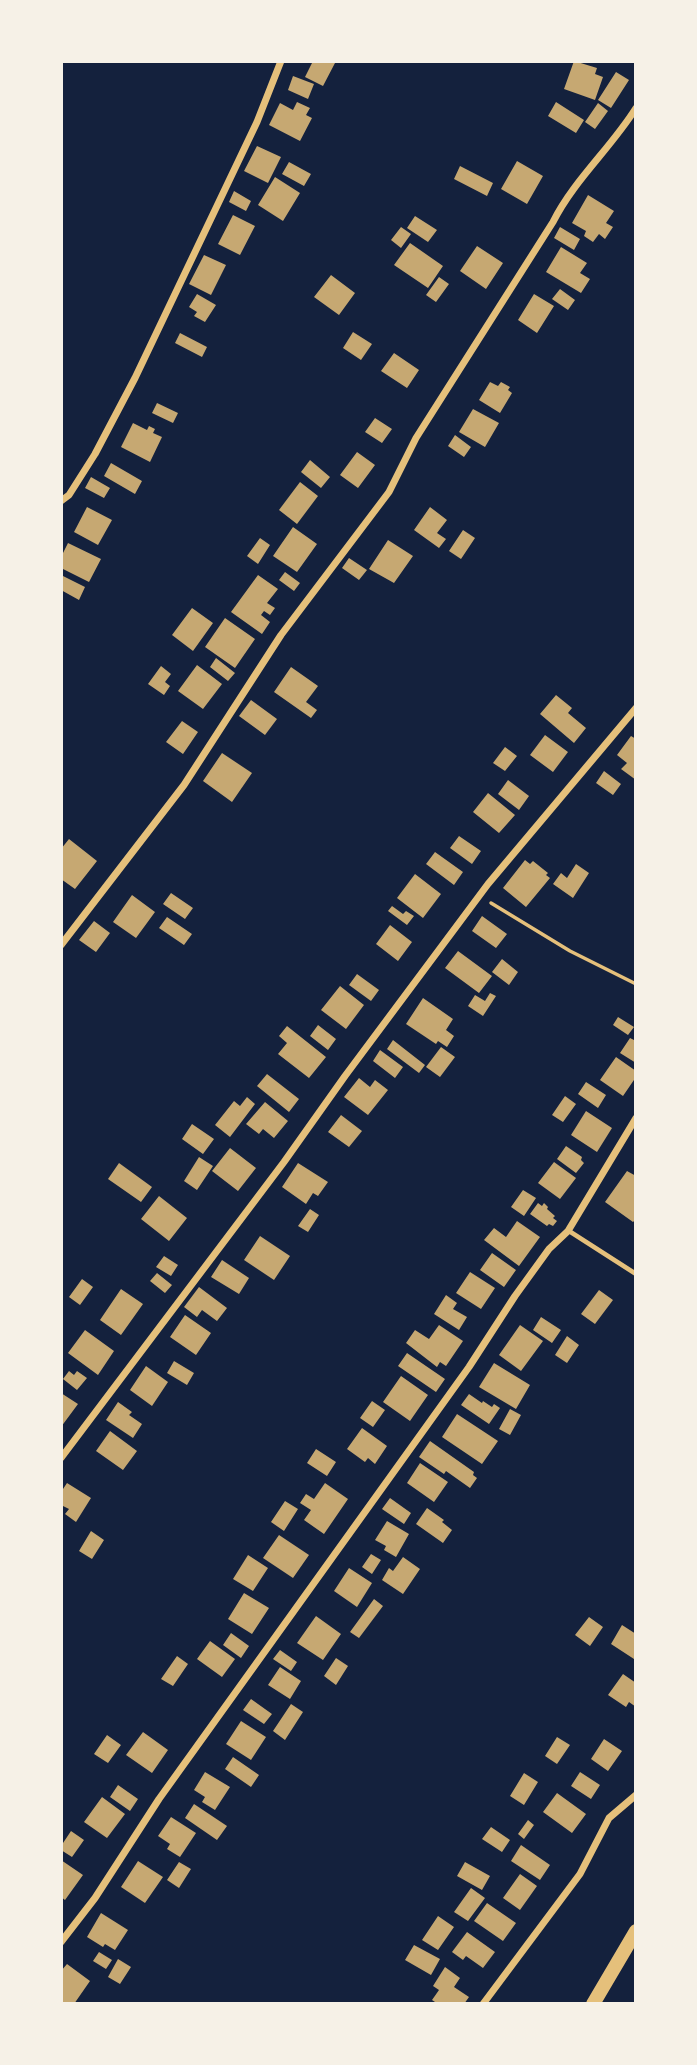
<!DOCTYPE html>
<style>
body{margin:0}
#map{position:relative;width:697px;height:2065px;overflow:hidden;background:#14213d;font-family:Raleway,sans-serif}
canvas{display:block}
.frame{position:absolute;inset:0;border:63px solid #f6f1e7;pointer-events:none}
</style>
<div id="map">
<canvas width="697" height="2065"></canvas>
<div class="frame"></div>
</div>
<script>
const ctx = document.querySelector('canvas').getContext('2d');
ctx.lineJoin = 'round';
function fillPath(path, color) {
  ctx.fillStyle = color;
  ctx.fill(path, 'evenodd');
}
function strokePath(path, color, width, dash) {
  ctx.strokeStyle = color;
  ctx.lineWidth = width;
  ctx.lineCap = dash ? 'butt' : 'round';
  ctx.setLineDash(dash || []);
  ctx.stroke(path);
}
fillPath(new Path2D(`
 M 313,61 L 335,63 L 323,86 L 305,77 Z
 M 574,61 L 597,68 L 595,74 L 603,77 L 595,100 L 564,89 Z
 M 616,72 L 629,80 L 611,108 L 598,100 Z
 M 293,76 L 314,84 L 308,99 L 288,90 Z
 M 297,102 L 310,108 L 306,115 L 312,118 L 300,141 L 269,125 L 280,103 L 293,110 Z
 M 556,102 L 584,120 L 576,133 L 548,116 Z
 M 598,103 L 608,111 L 595,129 L 585,122 Z
 M 257,146 L 281,157 L 268,183 L 244,171 Z
 M 517,161 L 543,176 L 527,204 L 501,189 Z
 M 289,162 L 311,174 L 304,186 L 282,174 Z
 M 460,166 L 493,183 L 487,196 L 454,179 Z
 M 275,177 L 300,193 L 283,221 L 258,205 Z
 M 234,191 L 251,201 L 246,211 L 229,202 Z
 M 588,195 L 614,211 L 606,223 L 613,227 L 605,239 L 599,234 L 593,242 L 584,236 L 586,231 L 572,223 Z
 M 233,215 L 255,226 L 240,255 L 218,244 Z
 M 415,216 L 437,230 L 428,242 L 407,228 Z
 M 401,227 L 411,234 L 401,248 L 391,240 Z
 M 560,227 L 580,239 L 574,250 L 554,238 Z
 M 410,243 L 443,266 L 428,288 L 394,265 Z
 M 477,246 L 503,263 L 486,289 L 460,271 Z
 M 561,247 L 587,263 L 580,273 L 590,279 L 581,293 L 546,272 Z
 M 204,255 L 226,265 L 211,295 L 189,284 Z
 M 331,275 L 355,293 L 339,315 L 314,297 Z
 M 439,277 L 449,284 L 436,302 L 426,295 Z
 M 560,289 L 575,300 L 568,310 L 552,299 Z
 M 197,294 L 216,305 L 205,322 L 194,316 L 197,312 L 189,307 Z
 M 534,294 L 554,306 L 537,333 L 518,320 Z
 M 353,332 L 372,344 L 361,360 L 343,348 Z
 M 180,333 L 207,347 L 202,357 L 175,343 Z
 M 394,353 L 419,370 L 407,388 L 381,371 Z
 M 490,382 L 498,386 L 501,382 L 510,387 L 508,390 L 512,393 L 500,413 L 479,400 Z
 M 157,403 L 178,413 L 173,423 L 152,413 Z
 M 473,409 L 499,423 L 485,447 L 459,432 Z
 M 375,418 L 392,429 L 382,443 L 365,432 Z
 M 133,423 L 147,430 L 149,426 L 155,429 L 153,433 L 162,437 L 150,462 L 121,447 Z
 M 455,435 L 471,447 L 464,457 L 448,446 Z
 M 357,452 L 375,465 L 358,488 L 340,475 Z
 M 310,460 L 330,477 L 321,488 L 301,472 Z
 M 111,463 L 142,481 L 135,494 L 104,476 Z
 M 91,477 L 110,488 L 104,498 L 85,488 Z
 M 300,482 L 318,496 L 297,524 L 279,510 Z
 M 87,507 L 112,520 L 98,545 L 74,532 Z
 M 430,507 L 447,520 L 437,533 L 446,539 L 439,548 L 414,530 Z
 M 293,527 L 317,544 L 297,572 L 273,556 Z
 M 463,530 L 475,538 L 461,559 L 449,551 Z
 M 260,538 L 270,545 L 258,564 L 247,556 Z
 M 388,540 L 413,556 L 394,583 L 369,569 Z
 M 68,543 L 101,559 L 89,582 L 61,568 L 61,557 Z
 M 349,558 L 367,570 L 359,580 L 342,568 Z
 M 285,572 L 300,583 L 294,591 L 279,580 Z
 M 61,575 L 85,587 L 79,600 L 61,590 Z
 M 258,575 L 278,589 L 267,603 L 275,608 L 270,615 L 264,611 L 261,615 L 270,622 L 262,634 L 231,612 Z
 M 192,608 L 213,623 L 193,651 L 172,635 Z
 M 225,618 L 255,639 L 235,668 L 205,647 Z
 M 216,658 L 235,673 L 228,681 L 210,667 Z
 M 197,665 L 222,684 L 203,709 L 178,691 Z
 M 161,666 L 171,674 L 165,682 L 170,686 L 164,695 L 148,684 Z
 M 291,667 L 318,686 L 306,702 L 317,710 L 311,718 L 274,692 Z
 M 556,695 L 572,708 L 568,713 L 586,728 L 574,743 L 540,714 Z
 M 251,700 L 277,719 L 265,735 L 239,716 Z
 M 182,721 L 198,732 L 183,754 L 166,742 Z
 M 545,735 L 568,752 L 553,772 L 530,755 Z
 M 631,736 L 636,739 L 636,780 L 621,769 L 627,763 L 617,755 Z
 M 505,747 L 517,756 L 505,771 L 493,763 Z
 M 222,753 L 252,773 L 232,802 L 203,781 Z
 M 604,771 L 621,784 L 613,795 L 596,783 Z
 M 508,780 L 529,796 L 519,810 L 498,794 Z
 M 488,793 L 515,815 L 499,833 L 473,812 Z
 M 459,836 L 481,851 L 472,864 L 450,848 Z
 M 69,839 L 97,861 L 75,889 L 61,879 L 61,849 Z
 M 435,852 L 463,872 L 454,885 L 426,864 Z
 M 525,860 L 530,864 L 533,861 L 548,873 L 546,875 L 550,878 L 526,907 L 503,888 Z
 M 576,864 L 589,873 L 573,898 L 553,884 L 561,873 L 567,878 Z
 M 415,874 L 441,894 L 423,918 L 397,898 Z
 M 171,893 L 193,908 L 185,919 L 163,904 Z
 M 132,895 L 155,912 L 136,938 L 113,922 Z
 M 392,906 L 403,914 L 406,911 L 414,916 L 407,925 L 388,911 Z
 M 482,916 L 507,934 L 496,948 L 472,931 Z
 M 167,917 L 192,934 L 184,945 L 159,928 Z
 M 94,921 L 110,933 L 96,952 L 79,940 Z
 M 390,925 L 412,942 L 398,961 L 376,944 Z
 M 458,951 L 492,976 L 479,993 L 445,968 Z
 M 502,959 L 518,972 L 509,985 L 492,972 Z
 M 357,974 L 379,990 L 371,1001 L 349,985 Z
 M 340,986 L 364,1005 L 346,1029 L 321,1010 Z
 M 490,993 L 496,996 L 483,1016 L 468,1006 L 475,995 L 485,1001 Z
 M 423,998 L 453,1019 L 446,1030 L 454,1036 L 447,1047 L 438,1041 L 436,1044 L 406,1024 Z
 M 618,1017 L 634,1027 L 628,1035 L 613,1025 Z
 M 318,1025 L 336,1039 L 328,1050 L 310,1036 Z
 M 287,1026 L 326,1057 L 309,1078 L 278,1054 L 287,1043 L 279,1036 Z
 M 630,1038 L 636,1041 L 636,1063 L 620,1053 Z
 M 393,1040 L 425,1065 L 419,1073 L 387,1049 Z
 M 441,1047 L 455,1057 L 440,1077 L 426,1067 Z
 M 380,1050 L 403,1067 L 395,1078 L 373,1061 Z
 M 616,1057 L 636,1071 L 636,1077 L 623,1096 L 600,1080 Z
 M 267,1074 L 299,1099 L 289,1112 L 257,1086 Z
 M 359,1078 L 370,1087 L 375,1080 L 388,1090 L 368,1115 L 344,1097 Z
 M 586,1082 L 606,1095 L 598,1108 L 578,1094 Z
 M 565,1096 L 576,1104 L 563,1122 L 552,1115 Z
 M 247,1097 L 255,1104 L 230,1137 L 215,1125 L 234,1101 L 240,1106 Z
 M 265,1102 L 288,1121 L 274,1138 L 263,1129 L 259,1134 L 246,1124 Z
 M 586,1111 L 612,1128 L 597,1152 L 571,1135 Z
 M 341,1115 L 362,1131 L 349,1147 L 328,1132 Z
 M 192,1124 L 214,1139 L 203,1154 L 182,1139 Z
 M 566,1146 L 582,1157 L 581,1160 L 584,1163 L 576,1173 L 557,1159 Z
 M 230,1148 L 256,1168 L 238,1191 L 212,1171 Z
 M 199,1157 L 213,1166 L 197,1190 L 184,1181 Z
 M 554,1162 L 576,1178 L 560,1199 L 538,1183 Z
 M 119,1163 L 152,1187 L 141,1202 L 108,1179 Z
 M 298,1163 L 328,1182 L 318,1196 L 313,1193 L 306,1204 L 282,1187 Z
 M 627,1171 L 636,1176 L 636,1219 L 633,1222 L 605,1202 Z
 M 523,1190 L 536,1198 L 524,1216 L 511,1207 Z
 M 159,1196 L 187,1218 L 169,1241 L 141,1219 Z
 M 538,1203 L 542,1206 L 544,1203 L 548,1207 L 547,1209 L 555,1216 L 553,1218 L 557,1221 L 553,1226 L 549,1224 L 547,1226 L 530,1214 Z
 M 310,1209 L 319,1215 L 308,1232 L 298,1226 Z
 M 517,1221 L 540,1237 L 519,1266 L 484,1240 L 494,1228 L 506,1237 Z
 M 260,1236 L 290,1256 L 274,1280 L 244,1260 Z
 M 492,1253 L 516,1270 L 504,1287 L 480,1270 Z
 M 164,1256 L 178,1265 L 171,1276 L 156,1267 Z
 M 222,1260 L 249,1278 L 239,1294 L 211,1277 Z
 M 470,1272 L 495,1288 L 481,1309 L 456,1293 Z
 M 157,1273 L 172,1285 L 165,1293 L 150,1281 Z
 M 82,1279 L 93,1287 L 80,1305 L 69,1297 Z
 M 199,1287 L 227,1308 L 217,1321 L 202,1310 L 197,1317 L 184,1307 Z
 M 121,1289 L 143,1304 L 121,1335 L 100,1320 Z
 M 599,1290 L 613,1300 L 595,1324 L 581,1314 Z
 M 446,1295 L 457,1303 L 453,1309 L 467,1317 L 459,1330 L 434,1314 Z
 M 185,1315 L 211,1333 L 196,1355 L 170,1337 Z
 M 541,1317 L 561,1330 L 552,1343 L 533,1330 Z
 M 439,1325 L 463,1341 L 446,1366 L 440,1362 L 437,1367 L 406,1343 L 415,1330 L 429,1339 Z
 M 520,1325 L 543,1341 L 521,1371 L 499,1355 Z
 M 85,1330 L 114,1351 L 98,1375 L 68,1353 Z
 M 567,1336 L 579,1345 L 567,1363 L 555,1355 Z
 M 407,1353 L 445,1379 L 436,1392 L 398,1366 Z
 M 174,1361 L 194,1373 L 187,1385 L 167,1373 Z
 M 494,1363 L 530,1385 L 516,1409 L 479,1387 Z
 M 146,1366 L 168,1382 L 152,1406 L 130,1390 Z
 M 69,1371 L 74,1375 L 77,1371 L 87,1378 L 77,1390 L 63,1379 Z
 M 401,1376 L 428,1395 L 410,1421 L 383,1402 Z
 M 61,1393 L 78,1404 L 61,1427 Z
 M 469,1394 L 482,1403 L 483,1401 L 492,1407 L 494,1404 L 500,1408 L 489,1424 L 461,1405 Z
 M 372,1401 L 385,1410 L 373,1427 L 360,1418 Z
 M 118,1402 L 132,1412 L 129,1415 L 142,1424 L 133,1438 L 106,1420 Z
 M 510,1409 L 521,1415 L 510,1435 L 499,1429 Z
 M 457,1414 L 498,1441 L 482,1464 L 442,1437 Z
 M 362,1428 L 387,1446 L 375,1464 L 368,1458 L 365,1462 L 347,1449 Z
 M 110,1431 L 137,1451 L 123,1470 L 96,1451 Z
 M 430,1441 L 474,1472 L 473,1475 L 477,1478 L 470,1488 L 446,1471 L 444,1474 L 419,1457 Z
 M 316,1449 L 336,1462 L 327,1476 L 307,1463 Z
 M 420,1463 L 448,1482 L 434,1502 L 407,1483 Z
 M 67,1483 L 91,1498 L 76,1522 L 65,1514 L 69,1509 L 61,1505 L 61,1492 Z
 M 325,1483 L 348,1499 L 324,1534 L 304,1520 L 311,1510 L 300,1503 L 306,1494 L 314,1499 Z
 M 390,1498 L 411,1513 L 404,1524 L 382,1509 Z
 M 285,1501 L 298,1509 L 284,1531 L 271,1522 Z
 M 427,1508 L 444,1520 L 442,1522 L 452,1530 L 443,1543 L 416,1524 Z
 M 387,1521 L 409,1534 L 396,1557 L 384,1550 L 386,1546 L 375,1540 Z
 M 91,1531 L 104,1540 L 92,1559 L 79,1551 Z
 M 279,1535 L 309,1555 L 293,1578 L 263,1558 Z
 M 371,1554 L 381,1560 L 372,1574 L 362,1567 Z
 M 248,1555 L 268,1568 L 253,1591 L 233,1579 Z
 M 403,1557 L 420,1569 L 403,1594 L 382,1580 L 389,1568 L 393,1571 Z
 M 349,1568 L 372,1583 L 357,1607 L 334,1591 Z
 M 244,1593 L 269,1608 L 252,1634 L 228,1619 Z
 M 374,1599 L 383,1606 L 359,1638 L 350,1632 Z
 M 316,1616 L 341,1634 L 323,1660 L 297,1643 Z
 M 589,1617 L 603,1627 L 590,1646 L 575,1635 Z
 M 622,1625 L 636,1634 L 634,1659 L 611,1644 Z
 M 231,1633 L 249,1646 L 241,1658 L 223,1645 Z
 M 210,1641 L 235,1659 L 222,1677 L 197,1659 Z
 M 280,1650 L 297,1662 L 291,1671 L 273,1659 Z
 M 177,1656 L 188,1664 L 173,1686 L 161,1679 Z
 M 336,1658 L 348,1666 L 336,1685 L 324,1676 Z
 M 280,1667 L 301,1681 L 290,1699 L 268,1685 Z
 M 623,1674 L 636,1683 L 636,1707 L 629,1702 L 626,1707 L 608,1695 Z
 M 251,1699 L 272,1714 L 264,1724 L 243,1710 Z
 M 291,1704 L 303,1712 L 285,1740 L 273,1731 Z
 M 241,1721 L 266,1737 L 251,1760 L 226,1744 Z
 M 143,1732 L 168,1750 L 152,1773 L 126,1755 Z
 M 107,1735 L 121,1745 L 108,1763 L 94,1754 Z
 M 557,1737 L 570,1745 L 557,1764 L 545,1756 Z
 M 604,1739 L 622,1751 L 608,1771 L 591,1759 Z
 M 233,1757 L 259,1775 L 251,1787 L 225,1769 Z
 M 205,1772 L 230,1787 L 215,1810 L 202,1802 L 205,1797 L 194,1790 Z
 M 580,1772 L 600,1785 L 591,1799 L 571,1786 Z
 M 524,1773 L 538,1782 L 524,1805 L 510,1796 Z
 M 118,1785 L 138,1799 L 130,1811 L 110,1797 Z
 M 557,1793 L 586,1814 L 572,1833 L 543,1812 Z
 M 102,1797 L 125,1814 L 107,1838 L 84,1822 Z
 M 194,1804 L 227,1826 L 217,1840 L 185,1818 Z
 M 171,1817 L 196,1833 L 180,1857 L 167,1849 L 170,1844 L 158,1836 Z
 M 528,1820 L 534,1825 L 524,1839 L 518,1834 Z
 M 491,1827 L 510,1840 L 502,1852 L 482,1839 Z
 M 71,1831 L 84,1840 L 72,1857 L 61,1850 L 61,1846 Z
 M 521,1845 L 550,1865 L 540,1880 L 511,1861 Z
 M 61,1860 L 83,1875 L 65,1900 L 61,1897 Z
 M 138,1861 L 163,1877 L 145,1903 L 121,1887 Z
 M 179,1862 L 191,1869 L 179,1888 L 167,1880 Z
 M 465,1862 L 490,1876 L 482,1890 L 457,1876 Z
 M 520,1874 L 537,1886 L 520,1910 L 503,1898 Z
 M 471,1888 L 485,1898 L 468,1921 L 454,1912 Z
 M 487,1903 L 516,1923 L 503,1941 L 474,1921 Z
 M 101,1913 L 128,1930 L 115,1950 L 105,1944 L 103,1947 L 87,1937 Z
 M 438,1916 L 454,1927 L 438,1950 L 422,1940 Z
 M 467,1932 L 495,1952 L 483,1968 L 466,1956 L 463,1960 L 452,1952 Z
 M 414,1945 L 440,1959 L 431,1975 L 405,1960 Z
 M 99,1952 L 112,1960 L 106,1969 L 93,1961 Z
 M 118,1959 L 131,1967 L 120,1984 L 108,1977 Z
 M 67,1964 L 90,1981 L 74,2004 L 61,2004 L 61,1971 Z
 M 445,1967 L 460,1978 L 454,1987 L 469,1997 L 464,2004 L 438,2004 L 432,2000 L 439,1990 L 433,1986 Z`), '#c6a872');
strokePath(new Path2D(`
 M 491,903 L 570,951 L 636,984`), '#e5c07b', 3.5);
strokePath(new Path2D(`
 M 569,1231 L 636,1274`), '#e5c07b', 4.5);
strokePath(new Path2D(`
 M 61,501 L 69,495 L 95,454 L 135,378 L 257,122 L 281,61
 M 61,945 L 184,785 L 281,635 L 389,492 L 416,438 L 553,222 C 574,180 611,148 636,108
 M 61,1458 L 284,1162 L 345,1076 L 488,884 L 636,708
 M 61,1942 L 95,1898 L 159,1799 L 469,1367 L 515,1296 L 549,1249 L 568,1231 L 636,1118
 M 483,2004 L 580,1874 L 609,1818 L 636,1795`), '#e5c07b', 7);
strokePath(new Path2D(`
 M 593,2004 L 636,1931`), '#e5c07b', 14);
</script>
